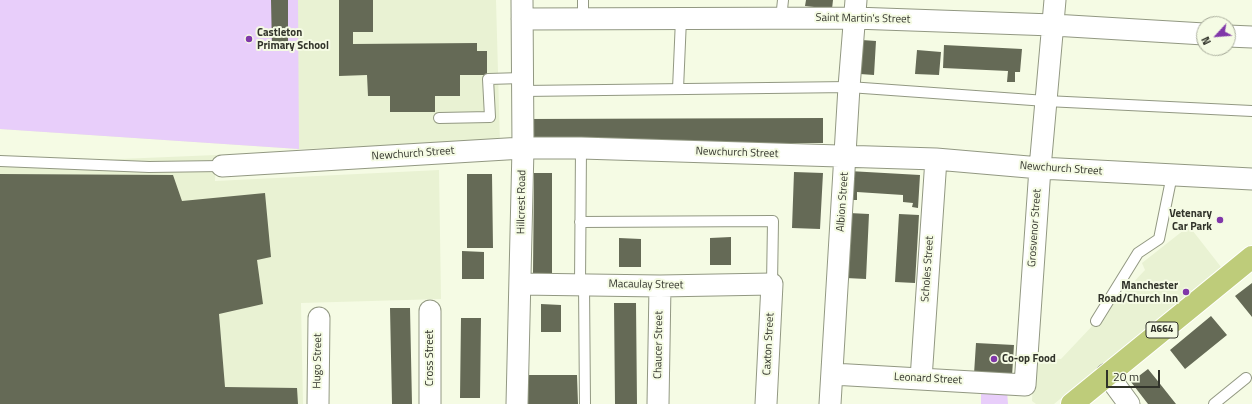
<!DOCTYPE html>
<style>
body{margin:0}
#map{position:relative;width:1252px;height:404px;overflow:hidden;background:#f5fbe4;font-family:"Titillium Web",sans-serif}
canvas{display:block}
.north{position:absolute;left:1196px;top:16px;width:40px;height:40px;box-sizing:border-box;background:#f5fbe4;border:1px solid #a7ab9a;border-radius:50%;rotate:244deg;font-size:11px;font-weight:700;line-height:16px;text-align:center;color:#31332a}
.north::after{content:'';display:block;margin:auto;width:14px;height:18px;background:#8037a9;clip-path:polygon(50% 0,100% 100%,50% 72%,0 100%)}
.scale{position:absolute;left:1106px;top:370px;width:54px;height:18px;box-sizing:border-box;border:2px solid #31332a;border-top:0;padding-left:5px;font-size:12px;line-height:14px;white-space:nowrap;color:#31332a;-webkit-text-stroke:3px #f5fbe4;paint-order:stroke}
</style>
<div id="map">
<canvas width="1252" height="404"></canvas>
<div class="north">N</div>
<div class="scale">20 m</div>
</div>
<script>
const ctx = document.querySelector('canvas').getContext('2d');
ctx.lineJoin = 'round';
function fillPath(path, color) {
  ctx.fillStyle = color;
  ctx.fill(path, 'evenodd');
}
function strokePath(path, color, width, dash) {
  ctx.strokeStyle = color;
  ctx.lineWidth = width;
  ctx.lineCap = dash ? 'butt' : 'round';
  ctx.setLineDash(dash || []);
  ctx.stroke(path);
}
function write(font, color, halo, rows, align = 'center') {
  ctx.font = font + ' "Titillium Web",sans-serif';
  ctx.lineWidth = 4;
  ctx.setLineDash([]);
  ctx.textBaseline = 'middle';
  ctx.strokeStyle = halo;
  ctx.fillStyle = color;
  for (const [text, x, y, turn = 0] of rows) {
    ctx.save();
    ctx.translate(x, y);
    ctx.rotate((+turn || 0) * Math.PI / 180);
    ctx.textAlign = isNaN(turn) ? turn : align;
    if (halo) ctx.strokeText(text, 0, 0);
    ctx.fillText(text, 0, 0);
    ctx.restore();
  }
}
fillPath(new Path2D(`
 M 0,0 L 496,0 L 500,144 L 299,149 L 0,129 Z
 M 216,155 L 215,181 L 439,170 L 441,299 L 301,303 L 303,404 L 0,404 L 0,164 Z
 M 1189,226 L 1221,267 L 1054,404 L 1036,404 L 1032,401 L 1034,357 L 1061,359 L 1145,270 L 1142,263 Z`), '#e9f2d3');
fillPath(new Path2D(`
 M 0,0 L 298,0 L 299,149 L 0,129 Z
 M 1007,391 L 1008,404 L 981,404 L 981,392 Z`), '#e8cefa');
fillPath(new Path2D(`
 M 271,0 L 288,0 L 288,48 L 272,48 Z
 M 339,0 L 373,0 L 373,32 L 353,32 L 353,44 L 477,43 L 477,51 L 487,51 L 487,75 L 460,75 L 460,96 L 435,96 L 435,112 L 390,112 L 390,96 L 368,96 L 367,75 L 339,76 Z
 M 806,0 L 833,0 L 832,9 L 805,6 Z
 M 862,40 L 876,41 L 874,75 L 860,74 Z
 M 944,45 L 1022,49 L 1020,72 L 1015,72 L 1015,82 L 1007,82 L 1008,71 L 943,68 Z
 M 917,50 L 941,52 L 939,75 L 915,74 Z
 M 823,118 L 823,143 L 528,145 L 527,119 Z
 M 849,171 L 920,175 L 918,208 L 912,207 L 913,203 L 903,202 L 903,195 L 857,192 L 857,200 L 848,200 Z
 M 794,172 L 823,173 L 820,229 L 792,228 Z
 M 534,173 L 552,173 L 552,273 L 533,273 Z
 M 0,174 L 173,175 L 182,201 L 265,193 L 271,257 L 257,260 L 263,304 L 219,314 L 225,387 L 297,388 L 298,404 L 0,404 Z
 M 467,174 L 492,174 L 493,248 L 467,248 Z
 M 849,213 L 869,214 L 866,279 L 846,278 Z
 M 899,214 L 919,215 L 915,283 L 895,282 Z
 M 731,237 L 731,265 L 710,265 L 710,238 Z
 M 619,238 L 641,239 L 641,267 L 619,267 Z
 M 462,251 L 484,252 L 484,279 L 462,279 Z
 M 1252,283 L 1252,317 L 1235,296 Z
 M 614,303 L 636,303 L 637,404 L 615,404 Z
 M 541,304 L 561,305 L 561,332 L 541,332 Z
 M 390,308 L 410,308 L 412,404 L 392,404 Z
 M 1211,316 L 1227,335 L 1185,369 L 1170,350 Z
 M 461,318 L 481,318 L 480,398 L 460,398 Z
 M 976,343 L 1014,345 L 1012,376 L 974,374 Z
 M 1148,369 L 1157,380 L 1176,404 L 1148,404 L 1131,382 Z
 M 527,375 L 577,375 L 578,404 L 527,404 Z`), '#656a56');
const service = new Path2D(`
 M 583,0 L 583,19
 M 781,19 L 783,0
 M 678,89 L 681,19
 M 523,91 L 849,87 L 1046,101 L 1252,111
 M 439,118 L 490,117 L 488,79 L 522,78
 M 0,161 L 149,167 L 222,166
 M 580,222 L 773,221 L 772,284
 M 580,284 L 581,148
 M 584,284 L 585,404
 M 1096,321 L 1138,253 L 1159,239 L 1172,175
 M 1214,404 L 1246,378`);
const minor = new Path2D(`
 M 522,19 L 854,18 L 1053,25 L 1204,34
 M 1228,36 L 1252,37
 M 222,166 L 523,148 L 581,148 L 936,159 L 1040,168 L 1252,179
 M 520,284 L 660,286 L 772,284 L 766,404
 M 430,311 L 430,404
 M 832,374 L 1025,385 L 1040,168 L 1055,0
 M 1107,374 L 1129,404
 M 921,379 L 936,159
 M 318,404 L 319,318
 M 517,404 L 523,148 L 522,0
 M 658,404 L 660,286
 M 830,404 L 849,87 L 856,0`);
const primary = new Path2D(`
 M 1072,404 L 1252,257`);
strokePath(service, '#929882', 12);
strokePath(minor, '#929882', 23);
strokePath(primary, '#fff', 24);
strokePath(service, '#fff', 10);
strokePath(minor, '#fff', 21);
strokePath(primary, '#becc7a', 22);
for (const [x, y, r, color] of [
 [249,39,4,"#8037a9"],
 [1220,220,4,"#8037a9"],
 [1186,292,4,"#8037a9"],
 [994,359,4,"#8037a9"]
]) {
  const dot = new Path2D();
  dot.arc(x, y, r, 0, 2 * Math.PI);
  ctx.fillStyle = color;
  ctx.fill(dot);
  strokePath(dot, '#f5fbe4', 1.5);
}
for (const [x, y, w] of [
 [1162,330,32]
]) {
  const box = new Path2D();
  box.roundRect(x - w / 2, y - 8, w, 16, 3);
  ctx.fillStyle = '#f5fbe4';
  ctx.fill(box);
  strokePath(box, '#31332a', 1);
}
write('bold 10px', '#31332a', null, [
 ["A664",1162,330]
]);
write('11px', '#31332a', '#f5fbe4', [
 ["Saint Martin's Street",863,19,1],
 ["Newchurch Street",737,153,2],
 ["Newchurch Street",413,154,-4],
 ["Newchurch Street",1061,169,4],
 ["Hillcrest Road",522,202,-89],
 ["Albion Street",843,202,-86],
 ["Grosvenor Street",1035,228,-86],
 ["Scholes Street",928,269,-86],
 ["Macaulay Street",646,285,1],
 ["Caxton Street",769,344,-87],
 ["Chaucer Street",659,345,-89],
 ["Cross Street",430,358,-90],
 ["Hugo Street",318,361,-89],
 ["Leonard Street",928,379,3]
]);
write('bold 11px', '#31332a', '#f5fbe4', [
 ["Castleton",257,33],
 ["Primary School",257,46],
 ["Vetenary",1212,214,"right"],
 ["Car Park",1212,227,"right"],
 ["Manchester",1178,286,"right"],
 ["Road/Church Inn",1178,299,"right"],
 ["Co-op Food",1002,359]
], 'left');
</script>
